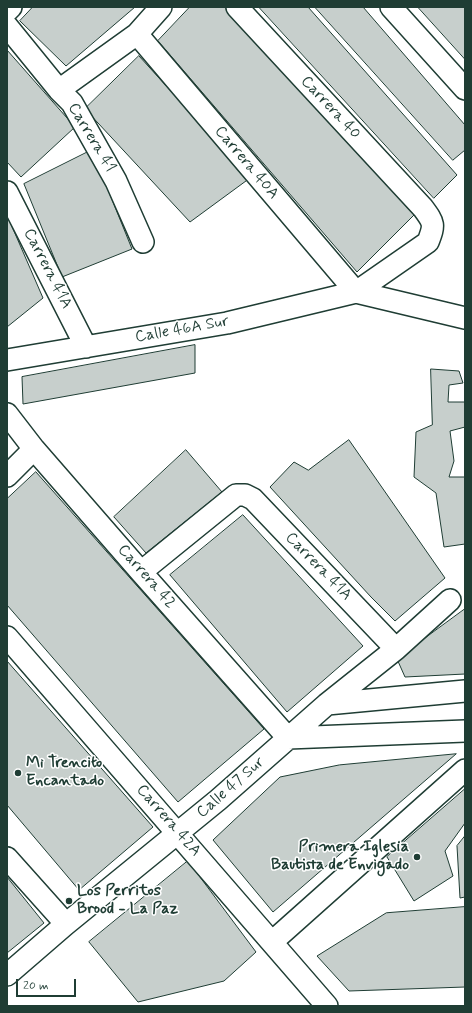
<!DOCTYPE html>
<style>
body{margin:0}
#map{position:relative;width:472px;height:1013px;overflow:hidden;background:#fff;font-family:Mynerve,sans-serif}
canvas{display:block}
.frame{position:absolute;inset:0;border:8px solid #1f3d34;pointer-events:none}
.scale{position:absolute;left:16px;top:979px;width:60px;height:18px;box-sizing:border-box;border:2px solid #1f3d34;border-top:0;padding-left:5px;font-size:12px;line-height:14px;white-space:nowrap;color:#1f3d34;-webkit-text-stroke:3px #fff;paint-order:stroke}
</style>
<div id="map">
<canvas width="472" height="1013"></canvas>
<div class="frame"></div>
<div class="scale">20 m</div>
</div>
<script>
const ctx = document.querySelector('canvas').getContext('2d');
ctx.lineJoin = 'round';
function fillPath(path, color) {
  ctx.fillStyle = color;
  ctx.fill(path, 'evenodd');
}
function strokePath(path, color, width, dash) {
  ctx.strokeStyle = color;
  ctx.lineWidth = width;
  ctx.lineCap = dash ? 'butt' : 'round';
  ctx.setLineDash(dash || []);
  ctx.stroke(path);
}
function write(font, color, halo, rows, align = 'center') {
  ctx.font = font + ' Mynerve,sans-serif';
  ctx.lineWidth = 3;
  ctx.setLineDash([]);
  ctx.textBaseline = 'middle';
  ctx.strokeStyle = halo;
  ctx.fillStyle = color;
  for (const [text, x, y, turn = 0] of rows) {
    ctx.save();
    ctx.translate(x, y);
    ctx.rotate((+turn || 0) * Math.PI / 180);
    ctx.textAlign = isNaN(turn) ? turn : align;
    if (halo) ctx.strokeText(text, 0, 0);
    ctx.fillText(text, 0, 0);
    ctx.restore();
  }
}
const building = new Path2D(`
 M 33,7 L 135,7 L 66,66 L 20,21 Z
 M 190,7 L 227,7 L 414,215 L 357,272 L 158,41 Z
 M 259,7 L 308,7 L 457,175 L 434,198 Z
 M 315,7 L 363,7 L 465,125 L 465,150 L 453,160 Z
 M 418,7 L 465,7 L 465,59 Z
 M 7,50 L 75,127 L 21,177 L 7,162 Z
 M 139,56 L 250,178 L 190,222 L 85,109 Z
 M 92,150 L 132,249 L 62,277 L 24,184 Z
 M 7,215 L 43,298 L 7,327 Z
 M 195,345 L 195,373 L 23,404 L 22,377 Z
 M 431,369 L 459,371 L 463,383 L 449,385 L 448,402 L 465,402 L 465,427 L 450,431 L 454,461 L 449,477 L 465,477 L 465,544 L 444,547 L 436,493 L 414,477 L 416,432 L 432,425 Z
 M 349,440 L 445,578 L 395,621 L 371,597 L 270,487 L 294,462 L 308,470 Z
 M 186,450 L 222,492 L 146,553 L 114,517 Z
 M 36,472 L 264,729 L 178,802 L 7,605 L 7,499 Z
 M 243,515 L 363,646 L 287,712 L 170,575 Z
 M 465,609 L 465,674 L 405,677 L 397,659 Z
 M 7,661 L 153,827 L 79,890 L 7,805 Z
 M 456,754 L 273,912 L 213,840 L 280,777 L 339,765 Z
 M 465,789 L 465,823 L 445,851 L 453,876 L 414,901 L 387,857 Z
 M 465,836 L 465,897 L 460,898 L 457,846 Z
 M 188,861 L 256,952 L 224,981 L 138,1002 L 89,942 Z
 M 7,877 L 44,923 L 7,953 Z
 M 465,907 L 465,987 L 349,991 L 317,956 L 386,913 Z`);
fillPath(building, '#c7cfcc');
strokePath(building, '#1f3d34', 1);
const street = new Path2D(`
 M 391,7 L 465,89
 M 7,11 L 11,7
 M 7,26 L 59,90 L 72,103 L 116,181 L 143,242
 M 137,34 L 356,292 L 428,242 C 435,224 434,223 423,208 L 237,7
 M 59,90 L 137,34 L 161,7
 M 7,192 L 86,347
 M 7,360 L 227,323 L 356,292 L 465,318
 M 7,414 L 34,449 L 141,572 L 288,738
 M 7,476 L 34,449
 M 141,572 L 236,495 L 245,495 L 253,499 L 396,649
 M 7,637 L 327,1006
 M 327,704 L 465,691
 M 288,738 L 465,731
 M 7,858 L 66,924
 M 272,942 L 465,770
 M 7,975 L 66,924 L 218,800 L 327,704 L 396,649 L 450,600`);
strokePath(street, '#1f3d34', 24);
strokePath(street, '#fff', 21);
for (const [x, y, r, color] of [
 [18,773,4,"#1f3d34"],
 [417,857,4,"#1f3d34"],
 [69,901,4,"#1f3d34"]
]) {
  const dot = new Path2D();
  dot.arc(x, y, r, 0, 2 * Math.PI);
  ctx.fillStyle = color;
  ctx.fill(dot);
  strokePath(dot, '#fff', 1.5);
}
write('16px', '#1f3d34', '#fff', [
 ["Carrera 40",330,108,47],
 ["Carrera 41",91,138,59],
 ["Carrera 40A",246,163,50],
 ["Carrera 41A",47,269,63],
 ["Calle 46A Sur",182,330,-10],
 ["Carrera 41A",318,567,46],
 ["Carrera 42",146,577,49],
 ["Calle 47 Sur",231,788,-41],
 ["Carrera 42A",168,821,49]
]);
write('bold 16px', '#1f3d34', '#fff', [
 ["Mi Trencito",26,764],
 ["Encantado",26,782],
 ["Primera Iglesia",409,848,"right"],
 ["Bautista de Envigado",409,866,"right"],
 ["Los Perritos",77,892],
 ["Brood - La Paz",77,910]
], 'left');
</script>
